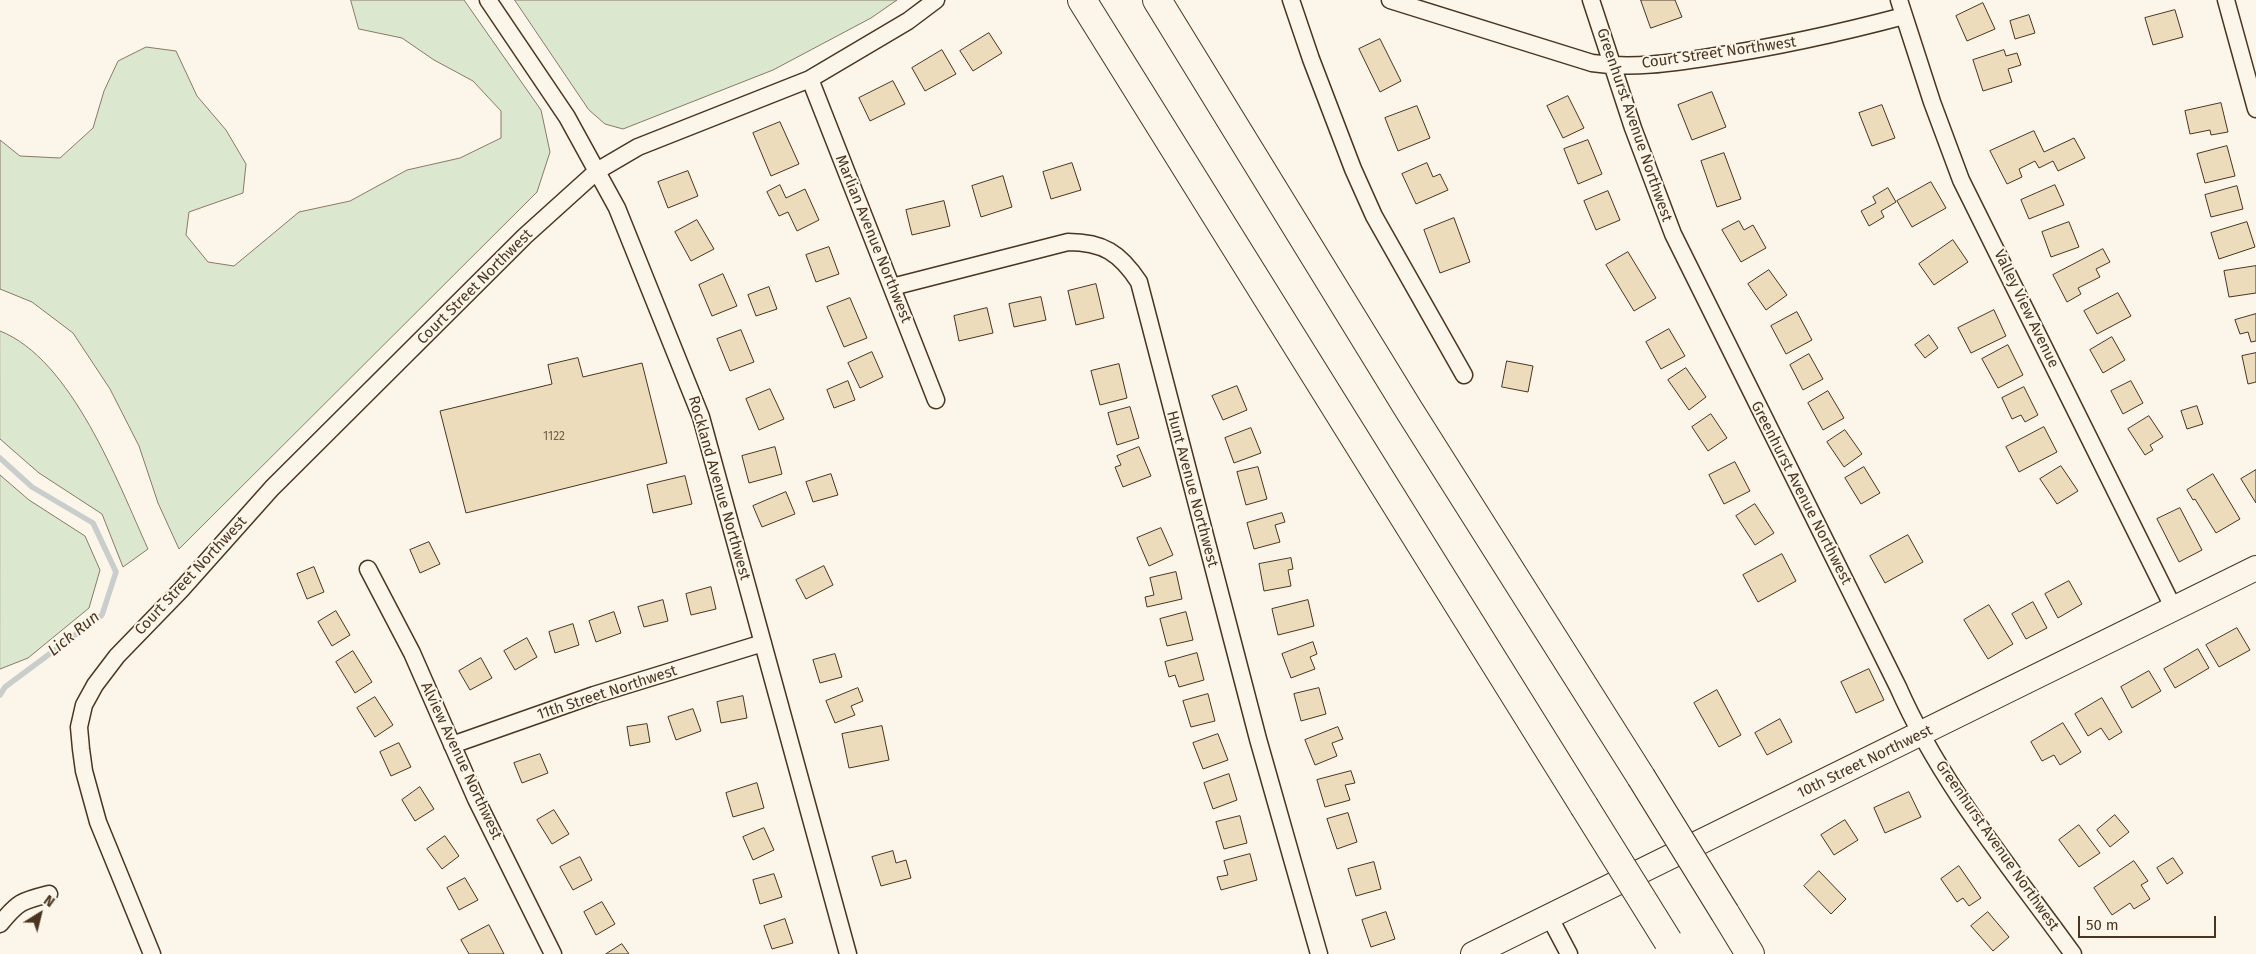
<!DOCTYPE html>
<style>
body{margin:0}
#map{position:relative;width:2256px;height:954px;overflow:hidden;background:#fbf6e9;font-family:"Fira Sans",sans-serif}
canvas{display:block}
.north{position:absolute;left:15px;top:889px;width:50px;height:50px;-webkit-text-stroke:4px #fbf6e9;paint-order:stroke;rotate:36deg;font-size:14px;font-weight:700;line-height:20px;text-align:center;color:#4a3520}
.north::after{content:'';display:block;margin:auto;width:18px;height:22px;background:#4a3520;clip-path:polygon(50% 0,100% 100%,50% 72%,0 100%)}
.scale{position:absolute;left:2078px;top:916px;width:138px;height:22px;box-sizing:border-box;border:2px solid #4a3520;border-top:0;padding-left:6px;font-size:15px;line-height:18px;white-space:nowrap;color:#4a3520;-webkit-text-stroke:4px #fbf6e9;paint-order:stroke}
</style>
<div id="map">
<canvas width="2256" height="954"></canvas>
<div class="north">N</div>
<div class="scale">50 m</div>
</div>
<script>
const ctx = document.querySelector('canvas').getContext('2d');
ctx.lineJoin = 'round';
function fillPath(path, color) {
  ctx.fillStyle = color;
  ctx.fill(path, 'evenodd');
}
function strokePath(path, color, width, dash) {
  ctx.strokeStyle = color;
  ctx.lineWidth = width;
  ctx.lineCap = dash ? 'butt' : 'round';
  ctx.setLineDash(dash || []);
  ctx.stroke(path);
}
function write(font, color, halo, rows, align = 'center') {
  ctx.font = font + ' "Fira Sans",sans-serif';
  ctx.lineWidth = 4;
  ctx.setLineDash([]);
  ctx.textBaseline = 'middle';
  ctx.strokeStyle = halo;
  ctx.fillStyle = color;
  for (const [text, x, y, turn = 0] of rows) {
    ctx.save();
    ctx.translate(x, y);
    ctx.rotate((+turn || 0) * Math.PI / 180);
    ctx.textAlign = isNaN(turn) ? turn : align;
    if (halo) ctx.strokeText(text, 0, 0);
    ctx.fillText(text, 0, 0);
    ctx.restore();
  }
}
const green = new Path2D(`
 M 351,0 L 464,0 L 541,110 L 550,152 L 537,192 L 179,549 L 158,503 L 139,446 L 110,389 L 73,333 L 32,302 L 0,289 L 0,140 L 20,156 L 60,158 L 93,128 L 104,91 L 118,61 L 146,47 L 176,51 L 197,96 L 226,130 L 246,164 L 243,193 L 189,212 L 186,235 L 208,262 L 234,266 L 299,212 L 350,201 L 407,170 L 460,158 L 501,138 L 501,111 L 473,81 L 434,60 L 402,38 L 359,29 Z
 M 515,0 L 897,0 L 871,18 L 773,70 L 623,129 L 605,124 L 589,110 Z
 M 0,331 C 72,359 118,483 148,549 L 123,567 L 102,514 L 39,473 L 0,439 Z
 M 0,475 L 29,500 L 85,536 L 100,570 L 89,608 L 28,658 L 0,669 Z`);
fillPath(green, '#dce7d0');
strokePath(green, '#887966', 1);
strokePath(new Path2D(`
 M 0,458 L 32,487 L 93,523 L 116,572 L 102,615 L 5,687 L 0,695`), '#c9cecd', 5.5);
const building = new Path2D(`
 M 1641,0 L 1675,0 L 1682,17 L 1651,28 Z
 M 1983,3 L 1995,29 L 1967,41 L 1956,16 Z
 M 2175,10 L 2183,37 L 2153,45 L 2145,18 Z
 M 2029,15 L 2035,33 L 2015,39 L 2010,21 Z
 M 989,33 L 1002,53 L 973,71 L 960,51 Z
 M 1380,39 L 1401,81 L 1380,92 L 1359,49 Z
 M 942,50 L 956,74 L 925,91 L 912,68 Z
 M 2004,50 L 2006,56 L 2017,53 L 2021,65 L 2008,69 L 2012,82 L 1983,91 L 1973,60 Z
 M 893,81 L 905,104 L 870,121 L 859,98 Z
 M 1712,92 L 1726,127 L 1692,140 L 1678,105 Z
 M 1568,96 L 1584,128 L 1563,138 L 1547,106 Z
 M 2221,103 L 2228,132 L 2211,135 L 2210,130 L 2190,134 L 2185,111 Z
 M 1882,105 L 1895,138 L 1872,146 L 1859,113 Z
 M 1417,106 L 1430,138 L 1398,151 L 1385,118 Z
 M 780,122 L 799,164 L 771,176 L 753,133 Z
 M 2034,131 L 2044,152 L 2074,138 L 2085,158 L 2058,171 L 2053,161 L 2039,168 L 2035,161 L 2019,169 L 2022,177 L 2007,184 L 1990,151 Z
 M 1588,140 L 1602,174 L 1578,184 L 1564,149 Z
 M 2227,146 L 2235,176 L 2205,183 L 2197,154 Z
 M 1724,153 L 1741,199 L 1717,207 L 1701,161 Z
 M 1072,163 L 1081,190 L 1051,199 L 1043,172 Z
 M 1427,163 L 1433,177 L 1440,174 L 1448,190 L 1416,204 L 1402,174 Z
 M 688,171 L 698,196 L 668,208 L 658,182 Z
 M 1003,176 L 1012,207 L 981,217 L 972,186 Z
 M 1931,182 L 1946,208 L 1912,227 L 1897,201 Z
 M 780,185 L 786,198 L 805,189 L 819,220 L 797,231 L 788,212 L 779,216 L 767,192 Z
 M 2055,185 L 2064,205 L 2029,219 L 2021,200 Z
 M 2237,186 L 2243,209 L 2211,217 L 2205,195 Z
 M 1888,188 L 1896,202 L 1881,211 L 1884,217 L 1869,226 L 1861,211 L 1876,203 L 1873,197 Z
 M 1608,191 L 1620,220 L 1596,230 L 1584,201 Z
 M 944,201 L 950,226 L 912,235 L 906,210 Z
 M 1454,218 L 1470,262 L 1440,273 L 1424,230 Z
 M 697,220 L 714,249 L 691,261 L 675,232 Z
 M 1739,221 L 1744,230 L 1753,225 L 1766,248 L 1741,262 L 1722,230 Z
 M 2069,222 L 2079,247 L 2051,257 L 2042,232 Z
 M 2247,222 L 2255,247 L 2219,259 L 2211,233 Z
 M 1953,240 L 1968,262 L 1934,285 L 1919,264 Z
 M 829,247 L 839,274 L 816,282 L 806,255 Z
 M 2103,249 L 2110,262 L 2096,269 L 2100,277 L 2078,288 L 2081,294 L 2067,302 L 2053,275 Z
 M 1628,252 L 1656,298 L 1634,311 L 1606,265 Z
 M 2256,266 L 2256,293 L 2229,297 L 2224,271 Z
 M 1769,270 L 1787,295 L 1766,310 L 1748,284 Z
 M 723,274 L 737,306 L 712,316 L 699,285 Z
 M 1096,284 L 1104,318 L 1076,325 L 1068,291 Z
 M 769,287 L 777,309 L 756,316 L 748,295 Z
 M 2118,293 L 2131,316 L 2097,334 L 2084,311 Z
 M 1041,297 L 1046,320 L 1014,327 L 1009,304 Z
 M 850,298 L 867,338 L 844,347 L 827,307 Z
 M 987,308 L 993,333 L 959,341 L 954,316 Z
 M 1994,310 L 2006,336 L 1971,353 L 1958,328 Z
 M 1797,312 L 1812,340 L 1786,354 L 1771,326 Z
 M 2256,314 L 2256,341 L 2251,342 L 2248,332 L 2240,334 L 2235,320 Z
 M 1669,329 L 1685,356 L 1661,369 L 1646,342 Z
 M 741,330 L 754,362 L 730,371 L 717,339 Z
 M 1929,335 L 1938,348 L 1925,358 L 1915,345 Z
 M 2112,337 L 2125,360 L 2103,373 L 2090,350 Z
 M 2008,345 L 2023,375 L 1998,388 L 1982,359 Z
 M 872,352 L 883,377 L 860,388 L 848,363 Z
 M 2256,353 L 2256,382 L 2248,384 L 2242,356 Z
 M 1809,354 L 1823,379 L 1803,390 L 1790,365 Z
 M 578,358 L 583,377 L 642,363 L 667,463 L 466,513 L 440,411 L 552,384 L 548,365 Z
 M 1507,361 L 1533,366 L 1528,392 L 1502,387 Z
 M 1119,364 L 1127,398 L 1100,405 L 1091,371 Z
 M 1686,368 L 1706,397 L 1689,410 L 1668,380 Z
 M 848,381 L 855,400 L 834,408 L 827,390 Z
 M 2131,381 L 2143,403 L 2123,414 L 2111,391 Z
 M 1237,386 L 1247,410 L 1223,420 L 1212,396 Z
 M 2024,387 L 2038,415 L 2025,422 L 2021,415 L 2012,419 L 2002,398 Z
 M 770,389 L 784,419 L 759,430 L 746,399 Z
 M 1828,391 L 1844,418 L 1823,430 L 1808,403 Z
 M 2197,406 L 2203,424 L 2187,429 L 2181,411 Z
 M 1130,407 L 1139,438 L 1117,445 L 1108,413 Z
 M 1711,414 L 1727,438 L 1708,451 L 1692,427 Z
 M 2149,416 L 2163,437 L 2150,445 L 2153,450 L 2145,455 L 2128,429 Z
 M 2044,427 L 2057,452 L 2019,472 L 2006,447 Z
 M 1251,428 L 1261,453 L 1234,463 L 1225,438 Z
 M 1845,430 L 1862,454 L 1844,467 L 1827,442 Z
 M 775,447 L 782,474 L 749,483 L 742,456 Z
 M 1139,447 L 1151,476 L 1123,487 L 1115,467 L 1121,465 L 1117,456 Z
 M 1735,462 L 1750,491 L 1724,504 L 1709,475 Z
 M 2061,466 L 2078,491 L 2057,504 L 2040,479 Z
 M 1258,467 L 1267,499 L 1246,505 L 1237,472 Z
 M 1864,467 L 1880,493 L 1861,504 L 1845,478 Z
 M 2256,470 L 2256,503 L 2241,479 Z
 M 831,474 L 838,495 L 813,502 L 806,482 Z
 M 2213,474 L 2240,519 L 2216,533 L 2195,499 L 2193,500 L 2187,490 Z
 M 685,476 L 692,504 L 653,513 L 647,485 Z
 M 786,492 L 795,514 L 762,527 L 753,506 Z
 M 1755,504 L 1774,533 L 1755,545 L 1736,516 Z
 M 2180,508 L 2202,550 L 2179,562 L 2157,519 Z
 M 1282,513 L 1285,522 L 1275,525 L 1280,542 L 1254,549 L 1247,523 Z
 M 1161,528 L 1173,555 L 1149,566 L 1137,538 Z
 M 1908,535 L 1923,562 L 1885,583 L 1870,556 Z
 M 429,542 L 440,564 L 420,573 L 410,550 Z
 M 1782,554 L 1796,581 L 1758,602 L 1743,575 Z
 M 1291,558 L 1293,569 L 1288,570 L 1291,586 L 1264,591 L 1259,564 Z
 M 824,566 L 833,585 L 806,599 L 796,580 Z
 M 314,567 L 324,592 L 307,599 L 297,574 Z
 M 1176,572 L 1182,599 L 1147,607 L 1145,597 L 1154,595 L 1150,578 Z
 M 2069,581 L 2082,604 L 2058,618 L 2045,594 Z
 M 711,587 L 716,609 L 691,615 L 686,594 Z
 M 663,600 L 668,621 L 644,627 L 638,607 Z
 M 1308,600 L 1314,626 L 1278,635 L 1272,609 Z
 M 2033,602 L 2047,628 L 2026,639 L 2012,614 Z
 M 1989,605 L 2013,644 L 1988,659 L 1964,620 Z
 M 336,611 L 350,635 L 332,646 L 318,622 Z
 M 614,612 L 621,633 L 596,642 L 589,621 Z
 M 1186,612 L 1193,640 L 1167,646 L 1160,619 Z
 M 573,624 L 579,645 L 555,653 L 549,632 Z
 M 2237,628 L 2250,650 L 2219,667 L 2206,645 Z
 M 527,638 L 537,657 L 515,670 L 504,651 Z
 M 1313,642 L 1317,654 L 1310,657 L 1315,669 L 1291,678 L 1282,654 Z
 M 2198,649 L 2209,668 L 2175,688 L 2164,669 Z
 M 353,651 L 372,682 L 355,693 L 336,662 Z
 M 1197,653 L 1204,680 L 1179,687 L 1175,675 L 1169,677 L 1165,662 Z
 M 835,654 L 842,677 L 820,683 L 813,660 Z
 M 481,658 L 492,678 L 470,690 L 459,671 Z
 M 1869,669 L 1884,700 L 1856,713 L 1841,682 Z
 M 2149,671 L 2161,691 L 2132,708 L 2121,687 Z
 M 858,688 L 863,701 L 851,706 L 855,715 L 835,723 L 826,701 Z
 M 1319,688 L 1326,714 L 1301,721 L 1294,694 Z
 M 1717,690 L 1741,735 L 1719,747 L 1694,703 Z
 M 1208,694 L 1215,721 L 1191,727 L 1183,701 Z
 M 743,696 L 747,718 L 721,723 L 717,702 Z
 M 375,697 L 393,725 L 375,737 L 357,708 Z
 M 2102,698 L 2122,732 L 2109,740 L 2101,728 L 2088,736 L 2075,714 Z
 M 693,709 L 701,731 L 676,740 L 668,717 Z
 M 1780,719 L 1792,742 L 1767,755 L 1755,733 Z
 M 2063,723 L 2081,752 L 2060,765 L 2054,755 L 2042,761 L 2031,742 Z
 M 647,724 L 650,742 L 630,746 L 627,727 Z
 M 882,726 L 889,760 L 849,768 L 842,734 Z
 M 1338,727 L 1343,739 L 1332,743 L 1337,756 L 1315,765 L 1305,740 Z
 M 1218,734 L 1228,760 L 1203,769 L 1193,743 Z
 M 399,743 L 411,767 L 391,776 L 380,752 Z
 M 540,754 L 548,773 L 522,783 L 514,763 Z
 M 1351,771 L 1355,783 L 1345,785 L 1350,800 L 1325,807 L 1317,780 Z
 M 1229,774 L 1237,800 L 1213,809 L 1204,783 Z
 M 757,783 L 764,808 L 733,817 L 726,793 Z
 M 420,787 L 434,809 L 415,821 L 402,800 Z
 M 1909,792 L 1921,817 L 1885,833 L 1874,808 Z
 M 554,810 L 569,834 L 552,844 L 537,820 Z
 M 1348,813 L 1357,842 L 1337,849 L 1327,819 Z
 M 2115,815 L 2129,832 L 2110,847 L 2097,830 Z
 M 1240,816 L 1247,843 L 1224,849 L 1216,822 Z
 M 1845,820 L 1858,840 L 1834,855 L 1821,835 Z
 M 2079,825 L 2100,853 L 2079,867 L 2059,840 Z
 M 764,828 L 774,850 L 753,860 L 743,837 Z
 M 445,836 L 459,856 L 442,869 L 427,849 Z
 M 893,851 L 896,863 L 906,860 L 911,878 L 881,886 L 872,857 Z
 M 1250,854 L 1257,880 L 1221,890 L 1217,877 L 1228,875 L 1224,861 Z
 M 580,857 L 592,880 L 573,890 L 560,867 Z
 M 2173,858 L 2183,873 L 2167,884 L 2157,868 Z
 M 2134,861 L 2148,881 L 2141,885 L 2150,899 L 2134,909 L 2130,903 L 2112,915 L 2094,888 Z
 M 1374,862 L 1381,889 L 1356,896 L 1348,869 Z
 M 1959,866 L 1981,898 L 1969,906 L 1963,898 L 1957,902 L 1941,879 Z
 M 1819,871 L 1846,899 L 1831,914 L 1804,886 Z
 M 774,874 L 782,897 L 760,904 L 753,880 Z
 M 465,878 L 478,900 L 459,910 L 447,888 Z
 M 602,902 L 615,924 L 596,935 L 584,912 Z
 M 1386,912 L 1395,939 L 1371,947 L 1362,920 Z
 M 1988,912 L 2009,937 L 1993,951 L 1971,926 Z
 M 785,919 L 793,943 L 772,949 L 764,926 Z
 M 489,925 L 504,954 L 469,954 L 461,940 Z
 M 622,944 L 629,954 L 606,954 Z`);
fillPath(building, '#ecdcbc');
strokePath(building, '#4a3520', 1);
const minor = new Path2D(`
 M 488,0 L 567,117 L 617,208 L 701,417 L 848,954
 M 1291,0 L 1311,59 L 1353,169 L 1374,216 L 1464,375
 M 1390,0 L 1592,63 C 1632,69 1671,63 1710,57 C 1776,47 1840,33 1904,16
 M 1591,0 L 1633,128 L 1673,234 L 1898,687 C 1941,785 2011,868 2073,954
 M 1899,0 L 1932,102 L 1961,180 L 2174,609
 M 2226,0 L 2256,109
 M 810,79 L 936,400
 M 892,287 L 1068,242 C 1103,242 1120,253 1139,282 L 1258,739 L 1319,954
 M 368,569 L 412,653 L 476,799 L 553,954
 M 452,745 L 594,695 L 763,643
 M 1550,918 L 1569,954
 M 0,924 C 18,902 21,901 49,894
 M 152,954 L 98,822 L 84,771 L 81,749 L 79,727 L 84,705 L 95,685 L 117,656 L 181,590 L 272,488 L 525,236 L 597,171 L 638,147 L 810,79 L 908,21 L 936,0`);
const secondary = new Path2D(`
 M 1473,954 L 2256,568`);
const motorway = new Path2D(`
 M 1082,0 L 1584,806
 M 1157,0 L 1409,410 L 1641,777
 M 1725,913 L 1750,954`);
strokePath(minor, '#4a3520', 19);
strokePath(secondary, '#4a3520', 26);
strokePath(motorway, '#4a3520', 30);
strokePath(minor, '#fbf6e9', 16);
strokePath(secondary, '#fbf6e9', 24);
strokePath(motorway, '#fbf6e9', 28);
const motorwayBridge = new Path2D(`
 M 1641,777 L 1725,913
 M 1584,806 L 1668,941`);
strokePath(motorwayBridge, '#4a3520', 30, []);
strokePath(motorwayBridge, '#fbf6e9', 28);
write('12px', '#725f47', null, [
 ["1122",554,437]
]);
write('15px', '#4a3520', '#fbf6e9', [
 ["Court Street Northwest",1719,53,-8],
 ["Greenhurst Avenue Northwest",1634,125,71],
 ["Marlian Avenue Northwest",873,239,68],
 ["Court Street Northwest",475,287,-45],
 ["Valley View Avenue",2026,309,64],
 ["Rockland Avenue Northwest",719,488,74],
 ["Hunt Avenue Northwest",1192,489,75],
 ["Greenhurst Avenue Northwest",1801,493,63],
 ["Court Street Northwest",191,576,-47],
 ["11th Street Northwest",607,693,-18],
 ["Alview Avenue Northwest",461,761,65],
 ["10th Street Northwest",1865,762,-26],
 ["Greenhurst Avenue Northwest",1997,846,55]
]);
write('italic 16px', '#4a3520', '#fbf6e9', [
 ["Lick Run",74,634,-39]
]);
</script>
